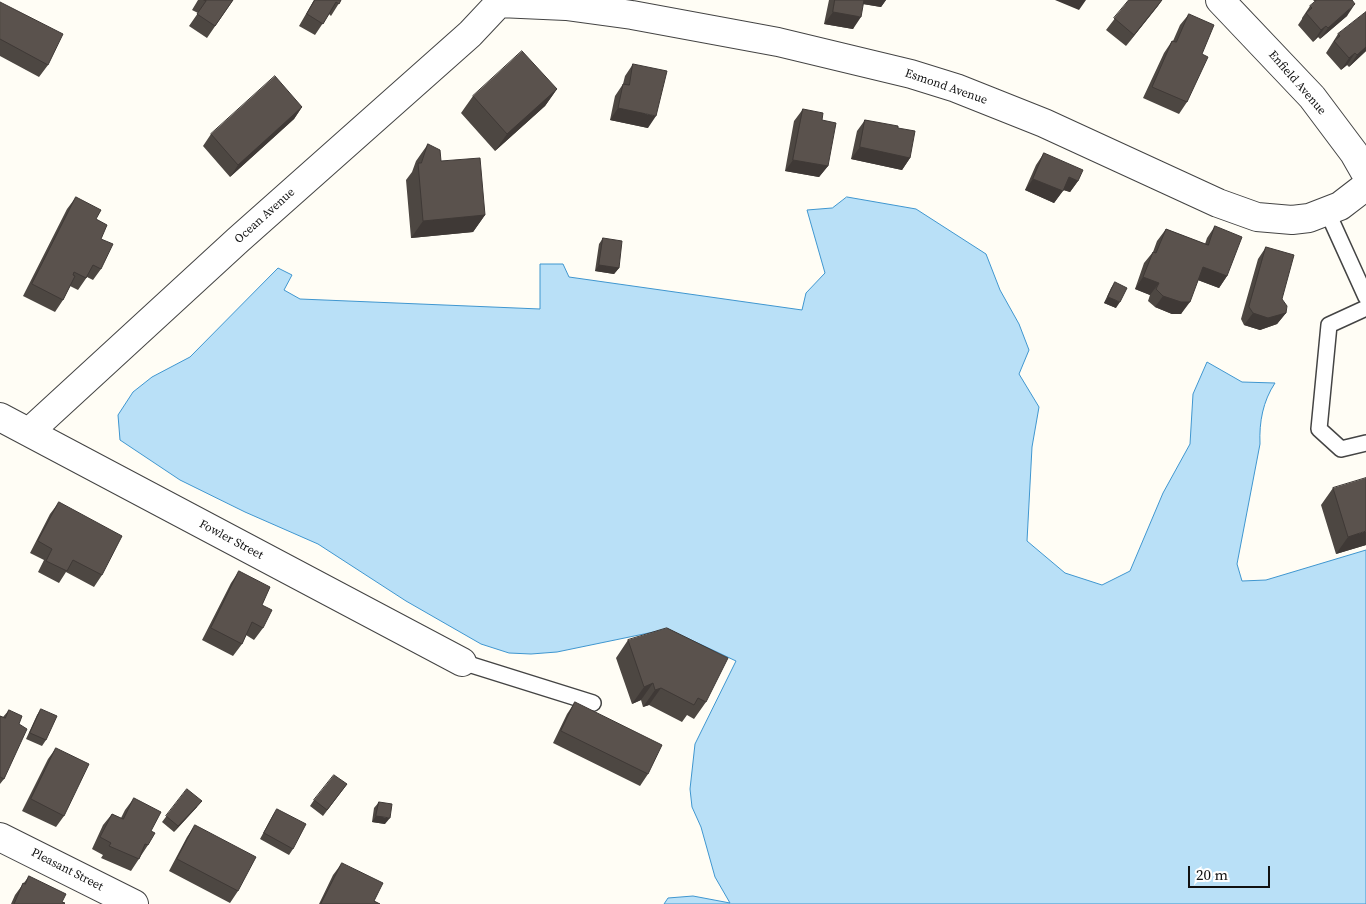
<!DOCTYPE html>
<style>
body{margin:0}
#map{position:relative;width:1366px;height:904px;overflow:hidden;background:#fffdf5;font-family:"Source Serif 4",serif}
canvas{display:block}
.scale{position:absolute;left:1188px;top:866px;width:82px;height:22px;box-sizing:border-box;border:2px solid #111;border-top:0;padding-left:6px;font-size:15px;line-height:18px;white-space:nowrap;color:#111;-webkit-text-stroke:4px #fff;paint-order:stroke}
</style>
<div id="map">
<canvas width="1366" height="904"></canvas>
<div class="scale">20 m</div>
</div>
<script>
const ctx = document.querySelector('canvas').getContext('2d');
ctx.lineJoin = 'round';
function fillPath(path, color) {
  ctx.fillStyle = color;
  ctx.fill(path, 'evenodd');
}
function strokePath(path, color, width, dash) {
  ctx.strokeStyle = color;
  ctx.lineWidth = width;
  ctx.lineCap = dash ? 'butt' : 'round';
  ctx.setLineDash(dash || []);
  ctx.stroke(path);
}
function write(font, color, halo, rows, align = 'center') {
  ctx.font = font + ' "Source Serif 4",serif';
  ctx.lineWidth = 5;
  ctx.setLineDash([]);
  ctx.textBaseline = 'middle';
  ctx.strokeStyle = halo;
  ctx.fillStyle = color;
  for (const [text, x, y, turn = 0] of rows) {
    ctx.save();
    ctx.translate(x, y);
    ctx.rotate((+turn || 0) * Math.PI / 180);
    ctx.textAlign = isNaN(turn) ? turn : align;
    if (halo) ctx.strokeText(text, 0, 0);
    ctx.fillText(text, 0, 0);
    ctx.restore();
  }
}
const water = new Path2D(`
 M 847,197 L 916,209 L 986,254 L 1000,290 L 1019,324 L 1029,350 L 1019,374 L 1039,407 L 1032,447 L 1027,541 L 1065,573 L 1102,585 L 1130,571 L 1163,493 L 1190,444 L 1193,394 L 1207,362 L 1242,382 L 1275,383 C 1263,401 1259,422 1260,444 L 1237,564 L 1242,581 L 1266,580 L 1366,550 L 1366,904 L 664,904 L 668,898 L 693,896 L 730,903 L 715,877 L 701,827 L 692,807 L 690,789 L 695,744 L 736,661 L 668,629 L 557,652 L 531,654 L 509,653 L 481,644 L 406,601 L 318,544 L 245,512 L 180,480 L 120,440 L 118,415 L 133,392 L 152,377 L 190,357 L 278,268 L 292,275 L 284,290 L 300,299 L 540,309 L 540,264 L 563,264 L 569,277 L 802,310 L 806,293 L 825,273 L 807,210 L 832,208 Z`);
fillPath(water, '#b9e0f7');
strokePath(water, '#3f96cf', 1);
const lane = new Path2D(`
 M 1327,211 L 1366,297
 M 1366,308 L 1329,325 L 1319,429 L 1341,449 L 1366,443
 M 462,662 L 593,703`);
const street = new Path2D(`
 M 1220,0 L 1312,97 L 1354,153 L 1366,174
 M 499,3 L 566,6 L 632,15 L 778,42 L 911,74 L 956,88 L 1044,123 L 1218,203 L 1257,217 L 1292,220 L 1309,218 L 1340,206 L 1366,186
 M 0,417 L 462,662
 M 29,432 L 238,240 L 470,34 L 502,0
 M 0,837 L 134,904`);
strokePath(lane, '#444', 18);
strokePath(street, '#444', 30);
strokePath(lane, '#fff', 15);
strokePath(street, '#fff', 28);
fillPath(new Path2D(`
 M 198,0 L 233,0 L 207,38 L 189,26 L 198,13 L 192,10 Z
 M 314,0 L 341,0 L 331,16 L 329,14 L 315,35 L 299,26 Z
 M 829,0 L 886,0 L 881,7 L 863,4 L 853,29 L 824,24 Z
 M 1129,0 L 1162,0 L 1126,46 L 1106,30 Z
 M 1313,0 L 1352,0 L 1347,16 L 1320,39 L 1318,37 L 1313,42 L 1298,25 L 1302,19 L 1302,18 L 1310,6 L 1315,2 Z
 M 0,2 L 48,65 L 39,77 L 0,56 Z
 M 1366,12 L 1366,51 L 1349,67 L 1347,65 L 1341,70 L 1326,53 L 1338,34 Z
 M 1189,14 L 1202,54 L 1187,102 L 1179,114 L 1143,98 L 1164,53 L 1172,41 L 1173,41 L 1180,25 Z
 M 633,64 L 648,128 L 610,120 L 615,96 L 623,84 L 625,76 Z
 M 557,89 L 545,106 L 495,151 L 461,113 L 473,96 Z
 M 302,107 L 294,119 L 230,177 L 203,146 L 211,134 Z
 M 803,109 L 822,120 L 828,166 L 819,177 L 785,171 L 794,121 Z
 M 865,120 L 898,128 L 910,158 L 902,170 L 851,159 L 857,131 Z
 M 428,144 L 441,161 L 485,215 L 473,232 L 411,238 L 406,180 L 412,172 L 416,161 Z
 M 1044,153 L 1078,181 L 1070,192 L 1063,190 L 1054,203 L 1025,190 L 1036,165 Z
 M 76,197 L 96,219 L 101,239 L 101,269 L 93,280 L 87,277 L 78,290 L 70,286 L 63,300 L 55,312 L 23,296 L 67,209 Z
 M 1215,226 L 1227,276 L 1219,288 L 1198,280 L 1181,314 L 1172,314 L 1155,307 L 1148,301 L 1150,295 L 1135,289 L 1144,263 L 1153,252 L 1157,241 L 1166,229 L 1205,244 L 1207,238 Z
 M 603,238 L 619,268 L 614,274 L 595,271 L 599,244 Z
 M 1266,247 L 1286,313 L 1277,324 L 1260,330 L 1244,325 L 1241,319 L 1258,259 Z
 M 1115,282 L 1116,308 L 1104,303 L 1111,288 Z
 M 1333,488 L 1366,545 L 1336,554 L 1321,505 Z
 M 59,502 L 102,575 L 94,587 L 66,572 L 59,583 L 38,572 L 44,560 L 30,553 L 50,514 Z
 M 239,571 L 262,605 L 263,628 L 254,640 L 246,635 L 242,644 L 233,656 L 202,640 L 231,583 Z
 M 628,640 L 706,702 L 694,719 L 687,715 L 682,722 L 649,705 L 643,707 L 641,700 L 632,704 L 616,658 Z
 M 575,702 L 648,774 L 640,786 L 553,743 L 567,714 Z
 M 41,709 L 46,740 L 42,746 L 26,739 L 37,715 Z
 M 9,710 L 19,724 L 4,779 L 0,784 L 0,716 L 3,717 Z
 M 56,748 L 64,816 L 56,827 L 22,811 L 48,759 Z
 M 347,784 L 323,816 L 310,806 L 314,800 Z
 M 187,789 L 197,807 L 174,832 L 162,822 Z
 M 134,798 L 151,831 L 148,845 L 131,871 L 101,858 L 103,855 L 92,849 L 103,825 L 112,814 L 121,818 L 125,810 Z
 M 379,802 L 385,824 L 372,822 L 374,808 Z
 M 277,809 L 293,849 L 289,855 L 260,839 L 273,815 Z
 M 195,825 L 238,891 L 230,903 L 169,871 L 187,837 Z
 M 342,863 L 374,901 L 380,904 L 319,904 L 333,875 Z
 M 29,876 L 62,902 L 64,904 L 11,904 L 15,895 Z`), '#4d4742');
fillPath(new Path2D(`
 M 860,0 L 886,0 L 881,7 L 857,3 Z
 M 1055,0 L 1086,0 L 1079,10 Z
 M 1162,0 L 1158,6 L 1126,46 L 1134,35 Z
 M 1355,4 L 1347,16 L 1320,39 L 1328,28 Z
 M 833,12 L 861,17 L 853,29 L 824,24 Z
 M 1326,26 L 1318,37 L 1313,42 L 1321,30 Z
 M 1366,47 L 1366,51 L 1349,67 L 1357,55 Z
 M 1355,53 L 1347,65 L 1341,70 L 1349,58 Z
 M 557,89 L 545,106 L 495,151 L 507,134 Z
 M 302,107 L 294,119 L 230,177 L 238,165 Z
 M 618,108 L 656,116 L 648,128 L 610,120 Z
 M 860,147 L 910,158 L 902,170 L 851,159 Z
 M 793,160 L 828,166 L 819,177 L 785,171 Z
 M 1069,177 L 1078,181 L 1070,192 L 1061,189 Z
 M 1033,179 L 1063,191 L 1054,203 L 1025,190 Z
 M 485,215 L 473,232 L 411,238 L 423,221 Z
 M 599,265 L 619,268 L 614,274 L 595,271 Z
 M 1203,267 L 1227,276 L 1219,288 L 1195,279 Z
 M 1143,277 L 1159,283 L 1150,295 L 1135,289 Z
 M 1163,296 L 1190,302 L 1181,314 L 1172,314 L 1155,307 Z
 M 1108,297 L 1120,302 L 1116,308 L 1104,303 Z
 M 1253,313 L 1286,313 L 1277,324 L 1260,330 L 1244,325 Z
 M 1366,531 L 1366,545 L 1336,554 L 1348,537 Z
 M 653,683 L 641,700 L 632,704 L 644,687 Z
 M 661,688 L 649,705 L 643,707 L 655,690 Z
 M 202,801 L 197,807 L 174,832 L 178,826 Z
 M 376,816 L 390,818 L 385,824 L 372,822 Z`), '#3f3936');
const building = new Path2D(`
 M 204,0 L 233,0 L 215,26 L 197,14 L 206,1 Z
 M 315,0 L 341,0 L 339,4 L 336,2 L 323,24 L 307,14 Z
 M 835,0 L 864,0 L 861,17 L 833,12 Z
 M 1129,0 L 1162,0 L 1134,35 L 1114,18 Z
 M 1317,0 L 1352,0 L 1355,4 L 1328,28 L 1326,26 L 1321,30 L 1306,13 L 1312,8 L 1310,6 Z
 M 0,2 L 63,34 L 48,65 L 0,39 Z
 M 1366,12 L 1366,47 L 1357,55 L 1355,53 L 1349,58 L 1334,41 L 1340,36 L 1338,34 Z
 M 1189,14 L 1214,25 L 1202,54 L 1208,57 L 1187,102 L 1152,87 L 1172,41 L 1176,42 Z
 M 522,51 L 557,89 L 507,134 L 473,96 Z
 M 633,64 L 667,71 L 656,116 L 618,108 L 623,84 L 629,85 Z
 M 275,76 L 302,107 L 238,165 L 211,134 Z
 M 803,109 L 823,113 L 822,120 L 836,123 L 828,166 L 793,160 Z
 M 865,120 L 898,126 L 898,128 L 915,131 L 910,158 L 860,147 Z
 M 428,144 L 440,150 L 441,161 L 480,158 L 485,215 L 423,221 L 418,163 L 421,163 Z
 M 1044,153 L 1083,170 L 1078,181 L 1069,177 L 1063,191 L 1033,179 Z
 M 76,197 L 101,210 L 96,219 L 107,225 L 101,239 L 113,244 L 101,269 L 93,265 L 86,278 L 74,272 L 73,275 L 75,276 L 63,300 L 32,284 Z
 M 1215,226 L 1242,237 L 1227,276 L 1203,267 L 1190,302 L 1181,302 L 1163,296 L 1156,289 L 1159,283 L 1143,277 L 1153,252 L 1156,253 L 1166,229 L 1208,245 Z
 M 603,238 L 622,241 L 619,268 L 599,265 Z
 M 1266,247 L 1294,255 L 1282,299 L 1287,306 L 1286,313 L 1268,318 L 1253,313 L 1249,307 Z
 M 1115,282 L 1127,288 L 1120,302 L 1108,297 Z
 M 1366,478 L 1366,531 L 1348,537 L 1333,488 Z
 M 59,502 L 122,536 L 102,575 L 73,560 L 67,571 L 46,561 L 52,549 L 38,541 Z
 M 239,571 L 270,587 L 262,605 L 272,610 L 263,628 L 252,622 L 242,644 L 211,628 Z
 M 667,628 L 728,658 L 706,702 L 698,698 L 694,705 L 661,688 L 655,690 L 653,683 L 644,687 L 628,640 Z
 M 575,702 L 662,745 L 648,774 L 561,731 Z
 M 41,709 L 57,716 L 46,740 L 30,733 Z
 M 9,710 L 22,716 L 19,724 L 27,729 L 4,779 L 0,777 L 0,716 L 5,718 Z
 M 56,748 L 89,764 L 64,816 L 31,799 Z
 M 334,775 L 347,784 L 327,810 L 314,800 Z
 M 187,789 L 202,801 L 178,826 L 166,816 Z
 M 134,798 L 161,812 L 151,831 L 155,833 L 148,845 L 145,844 L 139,859 L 109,846 L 111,843 L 100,837 L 112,814 L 123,819 Z
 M 379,802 L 392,804 L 390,818 L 376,816 Z
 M 277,809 L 306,824 L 293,849 L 264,833 Z
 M 195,825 L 256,857 L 238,891 L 177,859 Z
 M 342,863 L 383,883 L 374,901 L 380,904 L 321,904 Z
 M 29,876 L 66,894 L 62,902 L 65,903 L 64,904 L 14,904 L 23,883 L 25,884 Z`);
fillPath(building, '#5a524d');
strokePath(building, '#3f3936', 1);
write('12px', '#111', '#fff', [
 ["Enfield Avenue",1297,83,49],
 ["Esmond Avenue",946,87,19],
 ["Ocean Avenue",265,216,-42],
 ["Fowler Street",231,540,28],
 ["Pleasant Street",67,870,27]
]);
</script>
